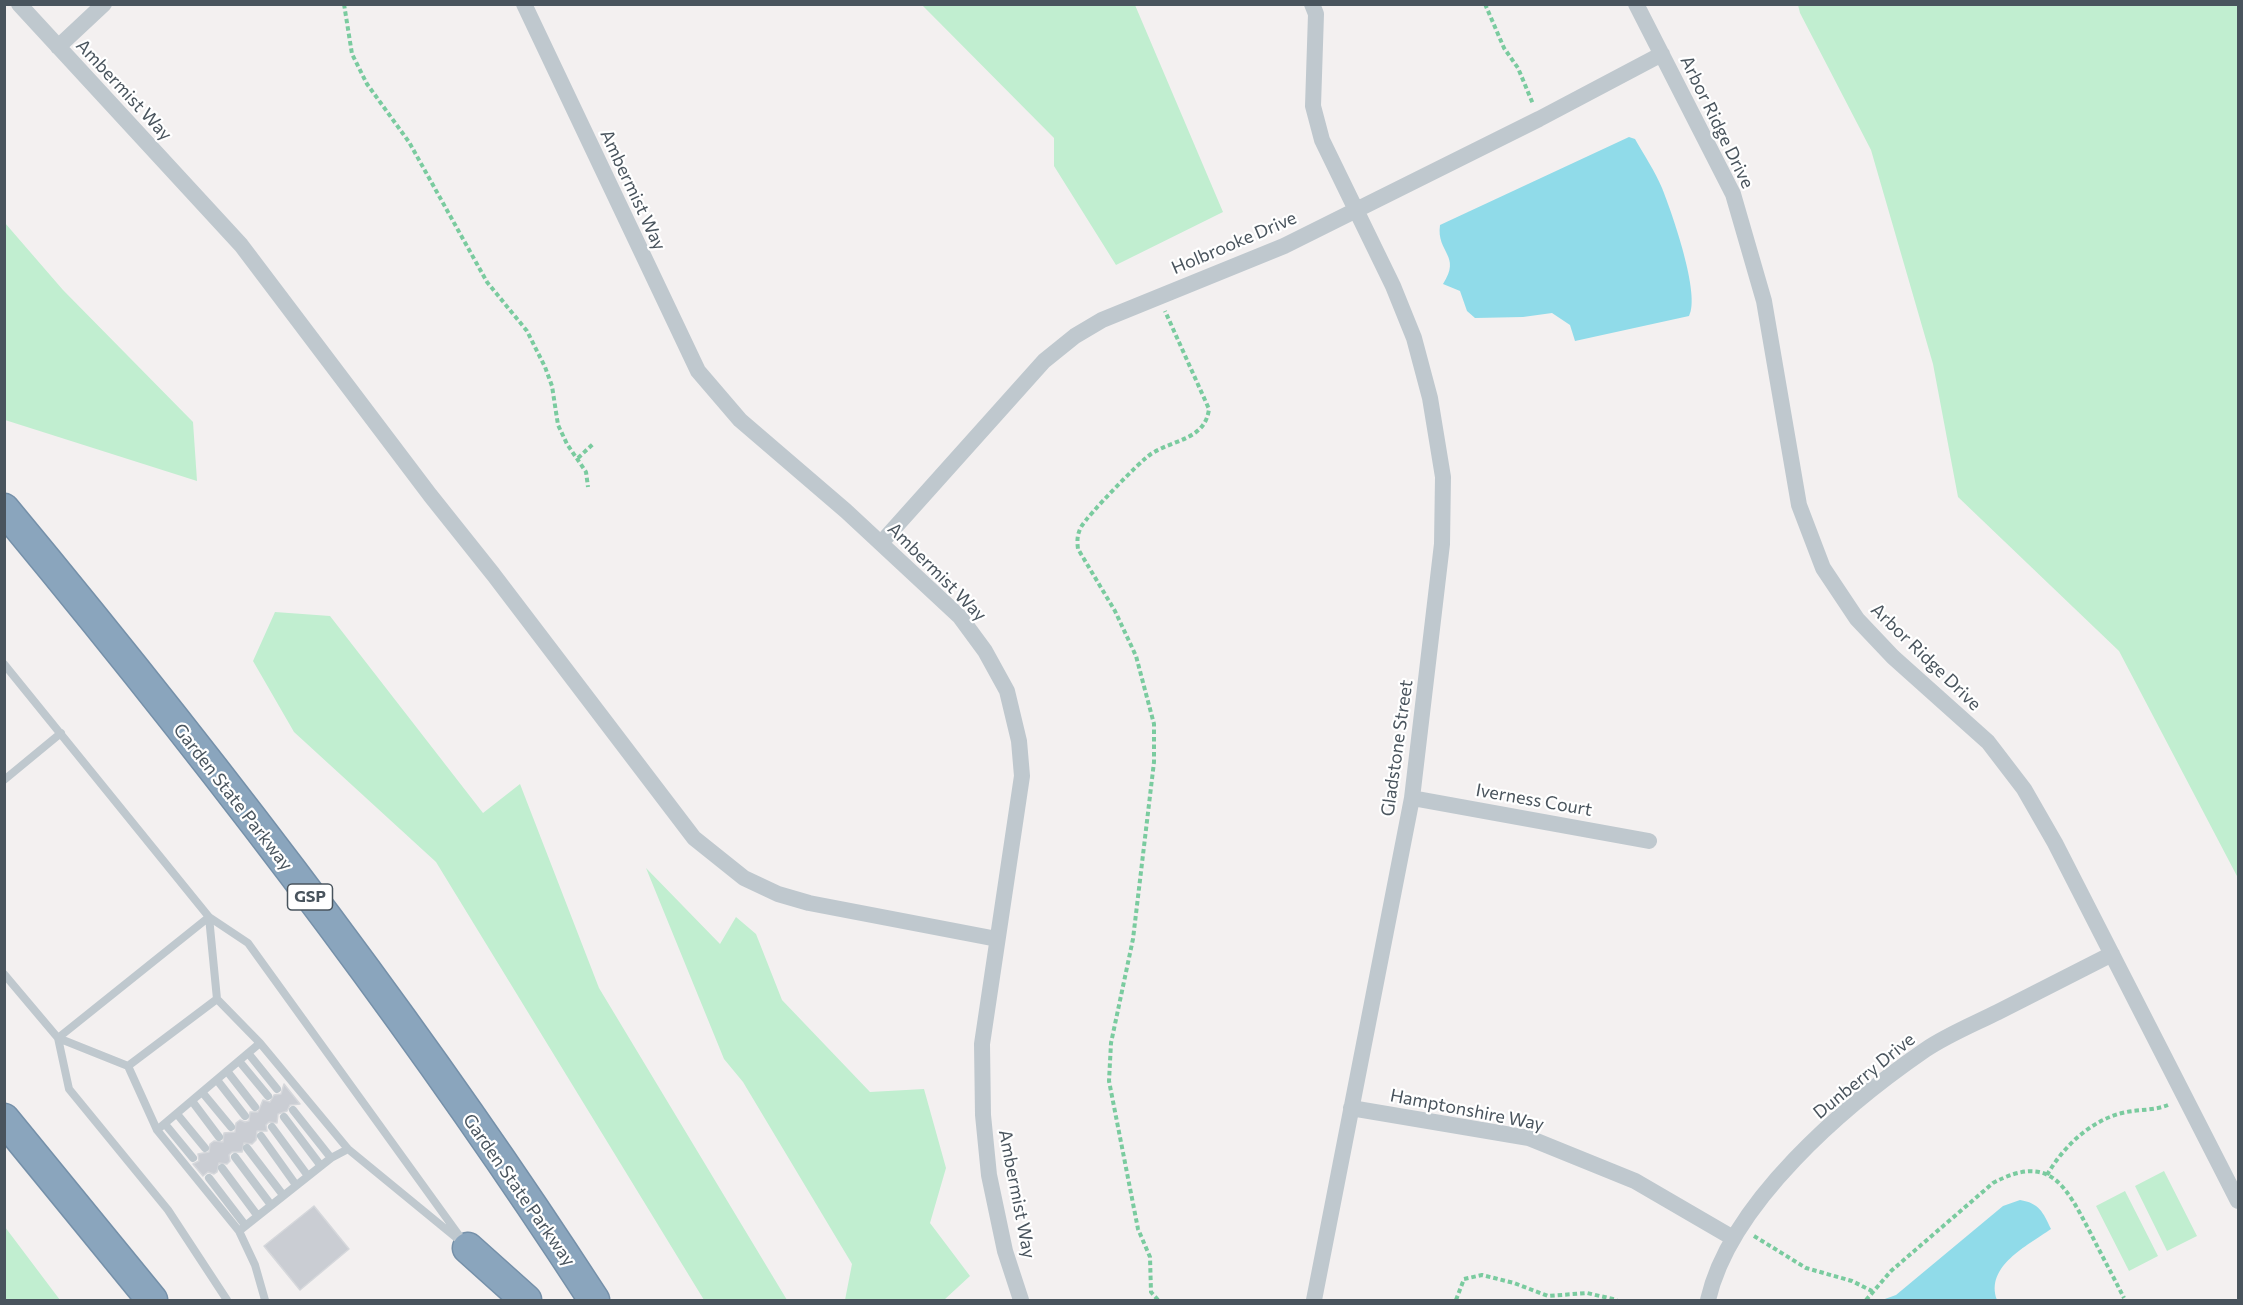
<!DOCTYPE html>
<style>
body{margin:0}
#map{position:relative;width:2243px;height:1305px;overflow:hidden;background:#f3f0f0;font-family:Commissioner,sans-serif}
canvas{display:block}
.frame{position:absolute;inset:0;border:6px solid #49545d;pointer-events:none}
</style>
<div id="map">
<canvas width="2243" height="1305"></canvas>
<div class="frame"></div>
</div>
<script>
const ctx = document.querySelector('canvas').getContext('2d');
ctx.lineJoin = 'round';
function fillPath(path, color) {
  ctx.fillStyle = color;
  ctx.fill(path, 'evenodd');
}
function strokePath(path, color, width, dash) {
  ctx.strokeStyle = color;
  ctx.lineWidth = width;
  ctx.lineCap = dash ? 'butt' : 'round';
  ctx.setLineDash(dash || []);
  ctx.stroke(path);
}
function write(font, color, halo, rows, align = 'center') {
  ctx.font = font + ' Commissioner,sans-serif';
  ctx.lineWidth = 4.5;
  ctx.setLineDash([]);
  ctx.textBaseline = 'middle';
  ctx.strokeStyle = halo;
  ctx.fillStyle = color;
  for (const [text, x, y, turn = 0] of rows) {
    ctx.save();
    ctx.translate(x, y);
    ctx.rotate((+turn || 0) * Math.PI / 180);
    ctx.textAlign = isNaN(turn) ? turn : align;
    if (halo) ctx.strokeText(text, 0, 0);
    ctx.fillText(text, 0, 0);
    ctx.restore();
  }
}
fillPath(new Path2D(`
 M 922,5 L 1135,5 L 1223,212 L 1116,265 L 1054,166 L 1054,138 Z
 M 1798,5 L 2238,5 L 2238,878 L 2119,651 L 1958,497 L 1933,364 L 1871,150 L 1800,13 Z
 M 5,223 L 63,290 L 193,422 L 197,481 L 5,420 Z
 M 275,612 L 330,616 L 483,813 L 520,784 L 599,988 L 787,1300 L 704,1300 L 436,862 L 294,732 L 253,661 Z
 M 646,868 L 720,944 L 736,917 L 756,934 L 782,1000 L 870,1092 L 924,1089 L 946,1168 L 930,1223 L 970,1276 L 944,1300 L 845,1300 L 852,1264 L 743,1082 L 724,1059 Z
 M 2164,1171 L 2197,1236 L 2167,1251 L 2135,1186 Z
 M 2125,1191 L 2158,1256 L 2129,1271 L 2096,1206 Z
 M 5,1227 L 60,1300 L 5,1300 Z`), '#c1eed0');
fillPath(new Path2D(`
 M 1629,137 L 1635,139 C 1644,155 1655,171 1662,188 C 1672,213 1701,295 1689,316 L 1575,341 L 1570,325 L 1552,313 L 1523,317 L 1475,318 L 1467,311 L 1460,291 L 1443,284 C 1462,255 1436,253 1440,225 Z
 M 2020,1200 C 2039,1203 2043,1212 2051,1229 C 2027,1246 1985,1266 1997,1300 L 1882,1300 L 1896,1295 L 2003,1206 Z`), '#90dbe9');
const building = new Path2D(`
 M 284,1084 L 300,1104 L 290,1105 L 287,1111 L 278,1114 L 277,1123 L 269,1122 L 266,1125 L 267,1131 L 257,1131 L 256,1140 L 252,1144 L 244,1143 L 242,1152 L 232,1152 L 229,1155 L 230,1161 L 227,1164 L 219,1163 L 217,1172 L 214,1174 L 208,1172 L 203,1176 L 193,1164 L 199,1161 L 198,1154 L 209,1152 L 210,1144 L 214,1141 L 223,1142 L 224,1133 L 235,1132 L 236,1123 L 240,1120 L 245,1122 L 249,1121 L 250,1112 L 258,1112 L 263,1100 L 270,1102 L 274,1095 L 281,1094 Z
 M 314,1206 L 349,1249 L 300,1290 L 264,1246 Z`);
fillPath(building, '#cacdd3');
strokePath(building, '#d5d7db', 1.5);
const motorway = new Path2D(`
 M 4,509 C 214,762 416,1025 594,1300
 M 4,1119 L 152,1300
 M 468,1248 L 526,1300`);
strokePath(motorway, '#7590a9', 33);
strokePath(new Path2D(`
 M 344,4 L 352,54 L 367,84 L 409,142 L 487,282 L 527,331 L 545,367 L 552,386 L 558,425 L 567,444 L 586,472 L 588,487
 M 1485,4 L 1504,48 L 1518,68 L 1533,104
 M 578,458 L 593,444
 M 2047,1175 C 2063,1147 2090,1121 2122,1113 C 2138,1109 2153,1111 2168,1105
 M 1754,1236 L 1806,1268 L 1852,1281 L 1872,1291
 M 1158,1300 L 1151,1292 L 1150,1257 L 1138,1229 L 1109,1081 L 1111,1043 L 1133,939 L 1154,762 L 1154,724 L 1136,656 L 1115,611 L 1078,549 C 1077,541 1077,535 1081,527 C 1088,515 1139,462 1151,454 C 1174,439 1205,440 1209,409 L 1165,311
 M 1456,1300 L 1464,1279 L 1482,1275 L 1514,1283 L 1548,1296 L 1587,1293 L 1617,1300
 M 1866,1300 L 1891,1271 L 1993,1183 C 2051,1152 2066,1187 2090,1232 C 2101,1254 2113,1276 2124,1298`), '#7acb9f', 4, [4.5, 3]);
strokePath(new Path2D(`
 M 4,664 L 209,917 L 248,943 L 466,1245
 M 4,780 L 61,733
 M 209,917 L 58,1038 L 128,1066 L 157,1130 L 239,1231 L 255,1265 L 265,1300
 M 209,917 L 217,999 L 260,1043 L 348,1149 L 459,1240
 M 4,974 L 58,1038 L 69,1089 L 168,1210 L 227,1300
 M 248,1053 L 277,1089
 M 239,1061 L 268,1096
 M 128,1066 L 217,999
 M 227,1071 L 255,1107
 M 217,1080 L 245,1116
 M 202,1092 L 231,1127
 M 192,1101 L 219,1137
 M 293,1110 L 331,1158
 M 177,1114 L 205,1148
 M 284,1117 L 321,1166
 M 165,1124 L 193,1158
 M 272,1127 L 308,1176
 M 157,1130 L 260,1043
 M 261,1136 L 296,1185
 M 247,1148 L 283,1195
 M 235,1157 L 271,1205
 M 222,1168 L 257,1215
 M 209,1178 L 245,1225
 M 239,1231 L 331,1158 L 348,1149`), '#bfc8ce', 8);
strokePath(new Path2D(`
 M 19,4 L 241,245 L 430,495 L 493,574 L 694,838 L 744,878 L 778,894 L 809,903 L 997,939
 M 524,4 L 698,371 L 740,420 L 846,511 L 960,617 L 985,651 L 1007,691 L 1019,741 L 1022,776 L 982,1044 L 983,1115 L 989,1175 L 1005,1251 L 1021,1300
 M 1312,4 L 1316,14 L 1313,106 L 1322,140 L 1393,286 L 1414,338 L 1430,398 L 1443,477 L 1442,544 L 1412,798 L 1314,1300
 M 1636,4 L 1733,194 L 1764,301 L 1799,505 L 1823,568 L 1857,619 L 1893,657 L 1988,742 L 2024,789 L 2055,843 L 2238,1201
 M 58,47 L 104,4
 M 881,543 L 1044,361 L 1075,336 L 1102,320 L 1284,246 L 1539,119 L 1662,54
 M 1412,798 L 1649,841
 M 1351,1108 L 1529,1138 L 1635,1181 L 1733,1238
 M 1708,1300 C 1730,1203 1845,1105 1925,1050 C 1947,1035 1974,1024 1998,1012 C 2036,993 2074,973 2112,954`), '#bfc8ce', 16);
strokePath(motorway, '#8aa5bd', 30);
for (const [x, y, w] of [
 [310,897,45]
]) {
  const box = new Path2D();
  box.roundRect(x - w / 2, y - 13, w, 26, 4.5);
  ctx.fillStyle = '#fff';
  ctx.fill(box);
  strokePath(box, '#49545d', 1.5);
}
write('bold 16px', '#49545d', null, [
 ["GSP",310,897]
]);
write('18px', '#49545d', '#fff', [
 ["Ambermist Way",124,90,47],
 ["Arbor Ridge Drive",1717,122,64],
 ["Ambermist Way",633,190,65],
 ["Holbrooke Drive",1234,243,-23],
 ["Ambermist Way",937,572,45],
 ["Arbor Ridge Drive",1926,657,44],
 ["Gladstone Street",1397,748,-82],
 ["Garden State Parkway",233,797,52],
 ["Iverness Court",1534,800,10],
 ["Dunberry Drive",1864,1076,-39],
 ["Hamptonshire Way",1467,1110,11],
 ["Garden State Parkway",519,1190,55],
 ["Ambermist Way",1017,1194,79]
]);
</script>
